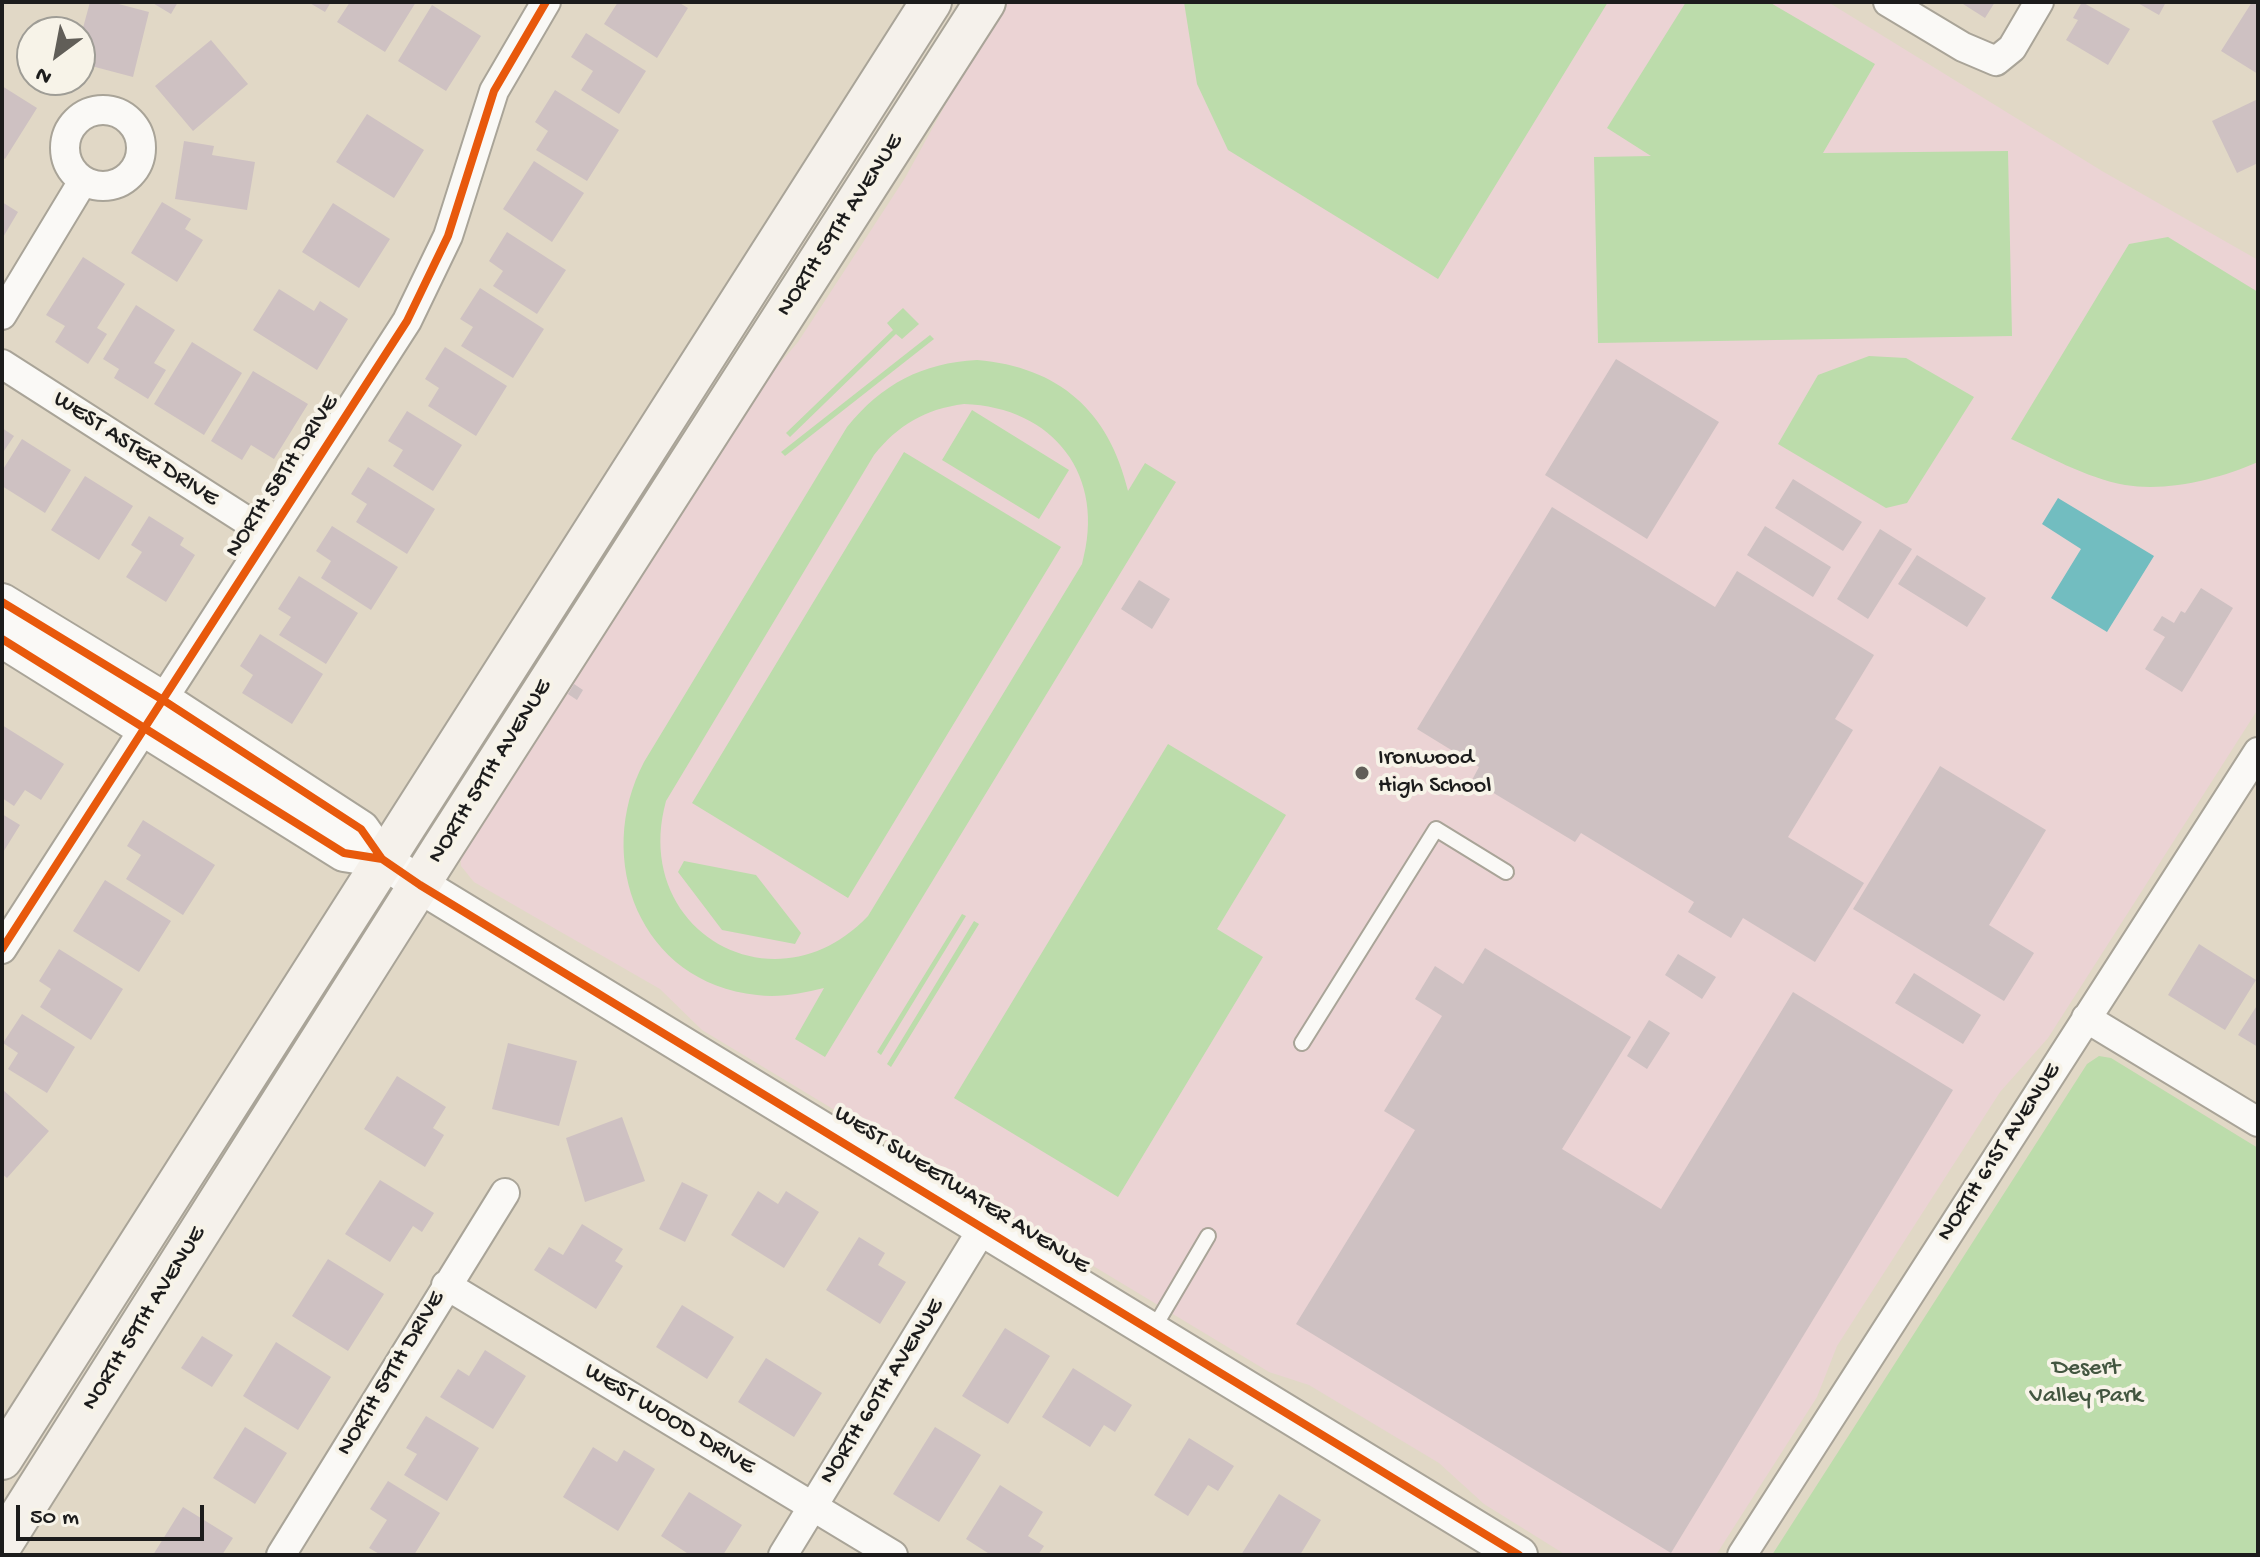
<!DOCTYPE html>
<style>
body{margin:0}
#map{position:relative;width:2260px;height:1557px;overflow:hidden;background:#e1d8c6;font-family:"Gochi Hand",sans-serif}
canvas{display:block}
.frame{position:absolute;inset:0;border:4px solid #1c1c1c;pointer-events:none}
.north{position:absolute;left:16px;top:16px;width:80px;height:80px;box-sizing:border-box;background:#f7f3e8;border:2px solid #9f9d96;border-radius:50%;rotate:212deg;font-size:22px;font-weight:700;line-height:32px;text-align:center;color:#1c1c1c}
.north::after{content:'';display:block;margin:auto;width:28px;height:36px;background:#615e58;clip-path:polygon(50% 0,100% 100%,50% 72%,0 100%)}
.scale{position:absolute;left:16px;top:1505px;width:188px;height:36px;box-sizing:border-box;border:4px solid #1c1c1c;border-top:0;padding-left:10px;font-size:24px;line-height:28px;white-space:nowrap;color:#1c1c1c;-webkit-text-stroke:6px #f7f3e8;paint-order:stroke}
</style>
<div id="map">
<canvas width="2260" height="1557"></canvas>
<div class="frame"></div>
<div class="north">N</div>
<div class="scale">50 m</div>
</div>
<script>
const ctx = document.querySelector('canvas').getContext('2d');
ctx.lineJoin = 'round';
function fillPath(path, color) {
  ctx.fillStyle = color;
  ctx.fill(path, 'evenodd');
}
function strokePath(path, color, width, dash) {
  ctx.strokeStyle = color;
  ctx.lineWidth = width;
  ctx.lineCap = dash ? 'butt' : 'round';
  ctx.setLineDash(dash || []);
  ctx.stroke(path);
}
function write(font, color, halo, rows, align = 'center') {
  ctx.font = font + ' "Gochi Hand",sans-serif';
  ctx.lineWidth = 8;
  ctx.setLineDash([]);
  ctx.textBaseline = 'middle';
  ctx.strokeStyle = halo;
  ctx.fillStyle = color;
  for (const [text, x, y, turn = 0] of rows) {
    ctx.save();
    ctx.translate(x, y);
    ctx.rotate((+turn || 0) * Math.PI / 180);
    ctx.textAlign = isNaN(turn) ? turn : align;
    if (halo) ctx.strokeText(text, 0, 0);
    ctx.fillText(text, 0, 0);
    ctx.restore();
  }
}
fillPath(new Path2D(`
 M 1002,2 L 1828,2 L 2102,171 L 2258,260 L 2258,709 L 2048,1038 L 2000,1092 L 1837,1346 L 1817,1397 L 1716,1555 L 1566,1555 L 1484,1504 L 1439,1463 L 1309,1385 L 1269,1372 L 702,1030 L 660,989 L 474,882 L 461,866 L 460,849 L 739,411 L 798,342 L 905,178 Z`), '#ebd3d4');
fillPath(new Path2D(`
 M 1184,2 L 1608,2 L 1438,279 L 1228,150 L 1197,84 Z
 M 1686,2 L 1769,2 L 1875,64 L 1823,153 L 2008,151 L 2012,336 L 1598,343 L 1594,157 L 1651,156 L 1607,128 Z
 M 2168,237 L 2258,292 L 2258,462 C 2219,479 2168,492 2125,485 C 2086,478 2046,455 2011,439 L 2129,244 Z
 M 903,308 L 919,324 L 902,339 L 896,334 L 790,437 L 786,433 L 893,330 L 887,323 Z
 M 930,335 L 934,339 L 785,456 L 781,452 Z
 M 1869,356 L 1906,358 L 1974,397 L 1907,503 L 1886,508 L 1778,444 L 1818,375 Z
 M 977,360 C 1059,367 1109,411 1128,491 L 1145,463 L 1176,482 L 825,1057 L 795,1039 L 824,988 C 802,993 781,998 757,995 C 640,983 593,859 644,762 L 847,427 C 882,384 922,363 977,360 ZM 964,404 C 1054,407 1107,476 1082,564 L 868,916 C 775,1014 630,931 666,801 L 874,455 C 898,425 925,409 964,404 Z
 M 972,410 L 1069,470 L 1039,519 L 942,460 Z
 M 904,452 L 1061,547 L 848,898 L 692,803 Z
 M 1168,744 L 1286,815 L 1217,929 L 1263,957 L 1118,1197 L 954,1098 Z
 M 684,861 L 756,875 L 801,933 L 795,944 L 722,930 L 678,872 Z
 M 962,914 L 966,916 L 881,1055 L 877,1052 Z
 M 974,921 L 979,924 L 891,1067 L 887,1064 Z
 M 2099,1056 L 2111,1058 L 2258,1148 L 2258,1555 L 1772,1555 L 2087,1064 Z`), '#bcdcab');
fillPath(new Path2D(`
 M 2058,498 L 2154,556 L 2107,632 L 2051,598 L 2081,549 L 2042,524 Z`), '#72bdc0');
fillPath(new Path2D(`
 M 90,2 L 111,2 L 149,12 L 133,77 L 80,63 L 80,39 Z
 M 151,2 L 178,2 L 171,14 Z
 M 308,2 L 331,2 L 325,12 Z
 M 350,2 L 416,2 L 385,52 L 337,22 Z
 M 618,2 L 678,2 L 688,8 L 657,58 L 604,24 Z
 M 1964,2 L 1995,2 L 1985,18 L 1963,4 Z
 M 2082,2 L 2130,29 L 2108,65 L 2066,40 L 2078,20 L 2073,18 Z
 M 2136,2 L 2166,2 L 2159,15 Z
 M 2252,2 L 2258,5 L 2258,74 L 2221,51 Z
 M 432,5 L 481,36 L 446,91 L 398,61 Z
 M 586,33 L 646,71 L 619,114 L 581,90 L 593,71 L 571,57 Z
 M 211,40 L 248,84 L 193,131 L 155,86 Z
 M 2,86 L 37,108 L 5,159 L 2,157 Z
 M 555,90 L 619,130 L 587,181 L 536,150 L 548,131 L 535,122 Z
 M 2258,99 L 2258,163 L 2237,173 L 2212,121 Z
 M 367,114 L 424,150 L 394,198 L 336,162 Z
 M 184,141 L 214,146 L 212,155 L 255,162 L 247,210 L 175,199 Z
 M 534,161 L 584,193 L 552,242 L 503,209 Z
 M 2,202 L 18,212 L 2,239 Z
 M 162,202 L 191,219 L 185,229 L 203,240 L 177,282 L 131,253 Z
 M 333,203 L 390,239 L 359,288 L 302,252 Z
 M 507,232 L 566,270 L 537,314 L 493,286 L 503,271 L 489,261 Z
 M 83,257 L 125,284 L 97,328 L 107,334 L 88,364 L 55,342 L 65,326 L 46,315 Z
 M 480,288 L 544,329 L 513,378 L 461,346 L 473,327 L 460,319 Z
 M 279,289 L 314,311 L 320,301 L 348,319 L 317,370 L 253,330 Z
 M 136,305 L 175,330 L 154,363 L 166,370 L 148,399 L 114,378 L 119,369 L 103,359 Z
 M 192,342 L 242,373 L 204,435 L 154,404 Z
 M 445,347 L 507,386 L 476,436 L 428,406 L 439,388 L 425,379 Z
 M 1616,359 L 1719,422 L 1647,539 L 1545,475 Z
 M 253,371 L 308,404 L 274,459 L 251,445 L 242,460 L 211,441 Z
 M 407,411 L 462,445 L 433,491 L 393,466 L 403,450 L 388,441 Z
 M 2,428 L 14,436 L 2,454 Z
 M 22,439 L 71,470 L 45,513 L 2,486 L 2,471 Z
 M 368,467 L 435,509 L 407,554 L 356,522 L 367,504 L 351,494 Z
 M 85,476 L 133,506 L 99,560 L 51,530 Z
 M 1793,479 L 1862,522 L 1843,551 L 1775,508 Z
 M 1552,507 L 1715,607 L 1737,571 L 1874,655 L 1835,719 L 1853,730 L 1788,837 L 1864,883 L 1815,962 L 1743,918 L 1731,938 L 1688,912 L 1694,902 L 1581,833 L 1575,842 L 1472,780 L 1479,767 L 1417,729 Z
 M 149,516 L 184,538 L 180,545 L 195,555 L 166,602 L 126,577 L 142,552 L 131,545 Z
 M 332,526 L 398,567 L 371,610 L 321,578 L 331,561 L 316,551 Z
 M 1765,526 L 1831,567 L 1813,597 L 1747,555 Z
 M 1880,529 L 1912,549 L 1868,619 L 1837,599 Z
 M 1917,555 L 1986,598 L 1967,627 L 1898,584 Z
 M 299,576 L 358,613 L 326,664 L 279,635 L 291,617 L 278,609 Z
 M 1139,580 L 1170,599 L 1152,629 L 1121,609 Z
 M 2201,588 L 2233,608 L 2182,692 L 2145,669 L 2165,637 L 2153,630 L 2162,616 L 2174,623 L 2181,611 L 2185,613 Z
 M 260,634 L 323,674 L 292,724 L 242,693 L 253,675 L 240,666 Z
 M 574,684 L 583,690 L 577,700 L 568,694 Z
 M 2,725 L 64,764 L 41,800 L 25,790 L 14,806 L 2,798 Z
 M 1940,766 L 2046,830 L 1989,925 L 2034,953 L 2004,1001 L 1853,909 Z
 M 2,814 L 20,825 L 2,854 Z
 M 143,820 L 215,865 L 183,915 L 126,879 L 141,855 L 127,846 Z
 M 105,880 L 171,921 L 139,972 L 73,931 Z
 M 2199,944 L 2256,980 L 2225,1030 L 2168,995 Z
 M 1485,948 L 1631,1037 L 1562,1149 L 1661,1209 L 1793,992 L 1953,1090 L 1671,1553 L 1296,1324 L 1415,1130 L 1384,1111 L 1442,1016 L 1415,999 L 1435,966 L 1463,984 Z
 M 59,949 L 123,989 L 91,1040 L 40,1007 L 51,989 L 39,981 Z
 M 1678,954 L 1716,977 L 1702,999 L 1665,975 Z
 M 1914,973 L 1981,1015 L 1963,1044 L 1895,1003 Z
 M 2258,1004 L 2258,1047 L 2238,1035 Z
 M 22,1014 L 75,1047 L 47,1093 L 8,1069 L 18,1053 L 3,1043 Z
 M 1649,1020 L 1670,1033 L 1647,1069 L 1627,1056 Z
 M 508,1043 L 577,1061 L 559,1126 L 492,1109 Z
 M 397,1076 L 446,1107 L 433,1128 L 444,1135 L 425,1167 L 364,1129 Z
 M 2,1089 L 49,1131 L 7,1178 L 2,1174 Z
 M 622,1117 L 645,1181 L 585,1202 L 566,1138 Z
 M 380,1180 L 434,1213 L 422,1232 L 413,1226 L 390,1262 L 345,1234 Z
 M 682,1182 L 708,1195 L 685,1242 L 659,1229 Z
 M 758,1191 L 778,1204 L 786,1191 L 819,1212 L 784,1268 L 731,1235 Z
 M 582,1224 L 623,1249 L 615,1261 L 623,1266 L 596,1309 L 534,1270 L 549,1247 L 563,1255 Z
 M 859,1237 L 885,1253 L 878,1265 L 906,1282 L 880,1324 L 826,1290 Z
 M 328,1259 L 384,1294 L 348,1351 L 292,1316 Z
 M 682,1305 L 734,1337 L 707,1379 L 656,1347 Z
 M 1005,1328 L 1050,1356 L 1008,1424 L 962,1396 Z
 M 202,1336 L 233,1355 L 212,1387 L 181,1368 Z
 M 276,1342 L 331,1377 L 298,1430 L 243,1396 Z
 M 485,1350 L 526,1376 L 493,1429 L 440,1397 L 458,1369 L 469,1376 Z
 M 766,1358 L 822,1393 L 794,1437 L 738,1402 Z
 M 1073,1368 L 1132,1405 L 1115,1432 L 1104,1425 L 1090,1447 L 1042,1417 Z
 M 426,1416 L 479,1448 L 447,1501 L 404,1475 L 417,1454 L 406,1448 Z
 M 245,1427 L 287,1453 L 255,1504 L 213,1478 Z
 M 935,1427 L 981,1455 L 939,1522 L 893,1494 Z
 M 1189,1438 L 1234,1466 L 1218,1491 L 1208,1485 L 1188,1516 L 1154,1495 Z
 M 593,1447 L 617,1462 L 624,1450 L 655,1469 L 618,1531 L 563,1497 Z
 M 388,1481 L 440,1513 L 414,1555 L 381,1555 L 369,1548 L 387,1520 L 370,1509 Z
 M 1000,1485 L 1043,1512 L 1028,1536 L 1044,1546 L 1038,1555 L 991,1555 L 966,1539 Z
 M 689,1492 L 742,1525 L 723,1555 L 690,1555 L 661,1536 Z
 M 1279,1494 L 1321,1520 L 1300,1555 L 1241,1555 Z
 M 183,1507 L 233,1538 L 222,1555 L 153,1555 Z`), '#cec1c2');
const service = new Path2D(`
 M 1302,1043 L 1436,829 L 1506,872
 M 1152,1331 L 1208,1236`);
const minor = new Path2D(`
 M 1888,2 L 1963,47 L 1996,61 L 2012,48 L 2039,2
 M65 148a38 38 0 1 1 76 0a38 38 0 1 1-76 0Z
 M 2,315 L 83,181
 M 2,364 L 269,535
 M 2,949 L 407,321 L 448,236 L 494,91 L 546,2
 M 2086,1018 L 2258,1122
 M 446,1285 L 893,1555
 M 281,1555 L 505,1193
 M 783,1555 L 983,1228
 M 1742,1555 L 2258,752`);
const tertiary = new Path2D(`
 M 2,602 L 163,700 L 361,829 L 382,859 L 420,885 L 1519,1555
 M 2,639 L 344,853 L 382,859`);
const secondary = new Path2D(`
 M 2,1459 L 931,2
 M 2,1544 L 443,847 L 985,2`);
strokePath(service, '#a9a498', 18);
strokePath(minor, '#a9a498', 32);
strokePath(tertiary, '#a9a498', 40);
strokePath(secondary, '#a9a498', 44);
strokePath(service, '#faf9f6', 14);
strokePath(minor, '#faf9f6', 28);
strokePath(tertiary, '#faf9f6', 36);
strokePath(secondary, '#f5f1eb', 40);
strokePath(new Path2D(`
 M 2,602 L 163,700 L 361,829 L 382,859 L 420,885 L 1519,1555
 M 2,639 L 344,853 L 382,859
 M 2,949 L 407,321 L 448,236 L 494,91 L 546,2`), '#e8590c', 8);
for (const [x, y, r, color] of [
 [1362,773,8,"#615e58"]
]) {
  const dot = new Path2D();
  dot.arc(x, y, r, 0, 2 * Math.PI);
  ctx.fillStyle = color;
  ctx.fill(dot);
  strokePath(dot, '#f7f3e8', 3);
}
write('24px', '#1c1c1c', '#f7f3e8', [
 ["NORTH 59TH AVENUE",841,226,-57],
 ["WEST ASTER DRIVE",135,450,33],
 ["NORTH 58TH DRIVE",283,477,-57],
 ["NORTH 59TH AVENUE",491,772,-58],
 ["NORTH 61ST AVENUE",2000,1153,-57],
 ["WEST SWEETWATER AVENUE",961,1191,32],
 ["NORTH 59TH AVENUE",145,1319,-58],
 ["NORTH 59TH DRIVE",392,1374,-59],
 ["NORTH 60TH AVENUE",883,1392,-58],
 ["WEST WOOD DRIVE",669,1420,31]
]);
write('24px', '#1c1c1c', '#f7f3e8', [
 ["Ironwood",1378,759],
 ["High School",1378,787]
], 'left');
write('24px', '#435640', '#f7f3e8', [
 ["Desert",2086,1369],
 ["Valley Park",2086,1397]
]);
</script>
